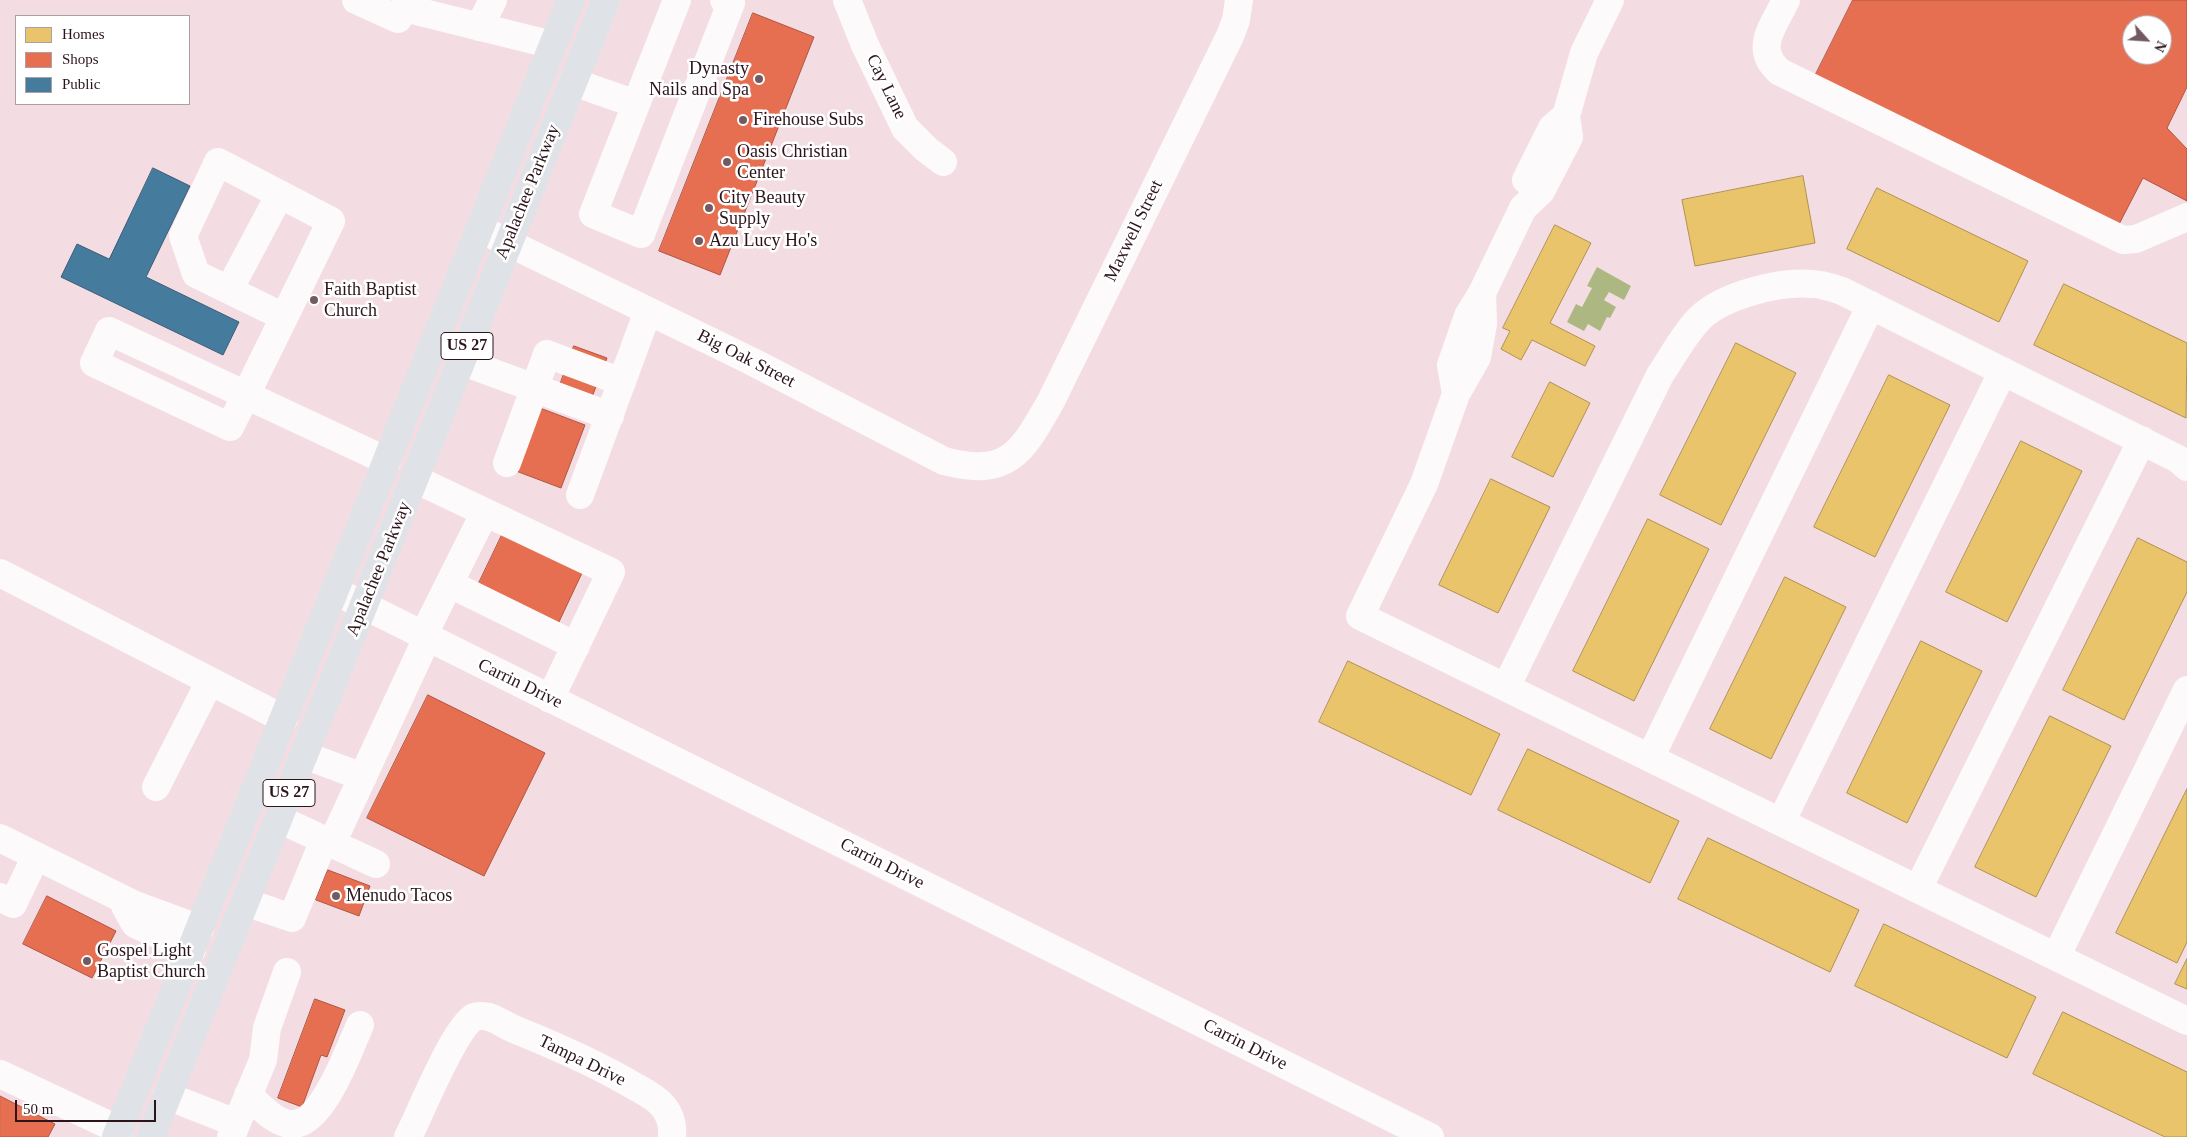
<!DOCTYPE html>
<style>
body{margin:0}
#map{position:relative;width:2187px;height:1137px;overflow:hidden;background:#f3dde2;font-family:"Times New Roman",serif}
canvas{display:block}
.legend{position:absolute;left:15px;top:15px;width:175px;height:90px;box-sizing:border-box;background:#fff;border:1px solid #aaa1a4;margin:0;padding:6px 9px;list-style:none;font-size:15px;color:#2b151b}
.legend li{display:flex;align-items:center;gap:10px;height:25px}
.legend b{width:25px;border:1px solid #aaa1a4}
.north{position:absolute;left:2122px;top:15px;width:50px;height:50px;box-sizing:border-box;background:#fff;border:1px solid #aaa1a4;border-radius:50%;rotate:116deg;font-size:14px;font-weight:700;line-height:20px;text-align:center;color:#2b151b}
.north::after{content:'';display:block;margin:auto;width:18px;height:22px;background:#715b61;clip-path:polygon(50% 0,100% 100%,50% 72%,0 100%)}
.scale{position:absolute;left:15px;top:1100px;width:141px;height:22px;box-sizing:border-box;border:2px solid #2b151b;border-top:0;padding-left:6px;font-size:15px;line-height:18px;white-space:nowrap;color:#2b151b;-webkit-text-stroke:4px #fff;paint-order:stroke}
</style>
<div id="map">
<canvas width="2187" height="1137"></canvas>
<ul class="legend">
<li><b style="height:14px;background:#e9c46a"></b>Homes</li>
<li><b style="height:14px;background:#e76f51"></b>Shops</li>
<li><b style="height:14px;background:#457b9d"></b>Public</li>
</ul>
<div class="north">N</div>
<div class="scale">50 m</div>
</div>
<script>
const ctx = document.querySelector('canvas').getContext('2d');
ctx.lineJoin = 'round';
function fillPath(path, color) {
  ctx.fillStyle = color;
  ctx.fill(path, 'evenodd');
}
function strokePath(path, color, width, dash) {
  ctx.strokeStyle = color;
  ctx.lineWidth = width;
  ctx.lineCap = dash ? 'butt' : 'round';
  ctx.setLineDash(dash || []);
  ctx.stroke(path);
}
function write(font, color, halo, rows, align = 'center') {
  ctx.font = font + ' "Times New Roman",serif';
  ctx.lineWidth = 5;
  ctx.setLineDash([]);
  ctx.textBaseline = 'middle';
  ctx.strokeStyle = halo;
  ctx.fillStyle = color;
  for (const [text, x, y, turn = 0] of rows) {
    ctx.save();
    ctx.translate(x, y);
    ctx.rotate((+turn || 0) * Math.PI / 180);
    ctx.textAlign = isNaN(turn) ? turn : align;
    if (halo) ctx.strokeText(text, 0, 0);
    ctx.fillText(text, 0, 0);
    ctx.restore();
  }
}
fillPath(new Path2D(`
 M 1597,267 L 1631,286 L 1624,300 L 1609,292 L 1604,300 L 1616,307 L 1610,318 L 1607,317 L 1600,331 L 1588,324 L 1584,331 L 1567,322 L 1576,304 L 1582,307 L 1592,288 L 1587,286 Z`), '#acb781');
const homes = new Path2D(`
 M 1803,176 L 1815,243 L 1695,266 L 1682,200 Z
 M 1877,188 L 2028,261 L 1999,322 L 1847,249 Z
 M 1555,225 L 1591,243 L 1550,323 L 1595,346 L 1585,366 L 1532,340 L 1521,360 L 1501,349 L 1510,331 L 1503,328 Z
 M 2064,284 L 2187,343 L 2186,418 L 2034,345 Z
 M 1736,343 L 1796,373 L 1721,525 L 1660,495 Z
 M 1889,375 L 1950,405 L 1875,557 L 1814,527 Z
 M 1550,382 L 1590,403 L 1553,477 L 1512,457 Z
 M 2021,441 L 2082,471 L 2007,622 L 1946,592 Z
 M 1491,479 L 1550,507 L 1498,613 L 1439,585 Z
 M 1648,519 L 1709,549 L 1634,701 L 1573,671 Z
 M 2138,538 L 2187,562 L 2187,592 L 2124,720 L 2063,690 Z
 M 1785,577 L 1846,607 L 1771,759 L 1710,729 Z
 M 1921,641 L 1982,671 L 1907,823 L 1847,793 Z
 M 1348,661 L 1500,734 L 1471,795 L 1319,722 Z
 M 2050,716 L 2111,746 L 2036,897 L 1975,867 Z
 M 1528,749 L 1679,821 L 1650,883 L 1498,810 Z
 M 2187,789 L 2187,942 L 2177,963 L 2116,933 Z
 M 1708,838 L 1859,910 L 1830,972 L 1678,899 Z
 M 1884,924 L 2036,997 L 2007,1058 L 1855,986 Z
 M 2187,959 L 2187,989 L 2175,984 Z
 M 2063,1012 L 2187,1072 L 2187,1137 L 2165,1137 L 2033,1074 Z`);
fillPath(homes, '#e9c46a');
strokePath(homes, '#b09052', 1);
const shops = new Path2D(`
 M 1853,0 L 2187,0 L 2187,87 L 2167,128 L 2187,149 L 2187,201 L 2143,178 L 2115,232 L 1814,78 ZM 2132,25 L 2162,25 L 2162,55 L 2132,55 Z
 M 753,13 L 814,37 L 720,275 L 659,251 Z
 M 574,346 L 607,358 L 592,397 L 560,385 Z
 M 540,408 L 585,425 L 561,488 L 516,471 Z
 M 502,535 L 582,573 L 558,624 L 478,585 Z
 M 428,695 L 545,753 L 484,876 L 367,818 Z
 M 328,870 L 370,886 L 359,916 L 316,900 Z
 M 47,896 L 116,931 L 92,978 L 23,944 Z
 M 315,999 L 345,1010 L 327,1057 L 321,1055 L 302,1107 L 278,1098 Z
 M 0,1096 L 55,1124 L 48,1137 L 0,1137 Z`);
fillPath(shops, '#e76f51');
strokePath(shops, '#af5441', 1);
const public = new Path2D(`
 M 153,168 L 190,186 L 146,277 L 239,322 L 223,355 L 61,277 L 77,244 L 109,259 Z`);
fillPath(public, '#457b9d');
strokePath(public, '#3d5c76', 1);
strokePath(new Path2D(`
 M 356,0 L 398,19 L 408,0
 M 677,0 L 593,214 L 641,234 L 731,3 L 724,0
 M 847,0 L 865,45 L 905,128 L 926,149 L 943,162
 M 1786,0 C 1773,27 1753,49 1780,72 L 2123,240 L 2136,239 L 2187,217
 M 404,8 L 553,45
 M 479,27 L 493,0
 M 573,82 L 636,104
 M 1526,180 L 1552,128 L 1566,116
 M 480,229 L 751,361 L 944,461 C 1009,478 1022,452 1051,401 L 1230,36 L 1236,20 L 1239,0
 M 229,290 L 280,194
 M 1482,293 L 1483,324 L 1477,357 L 1456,394 L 1424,484 L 1360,616 L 2187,1021
 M 284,317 L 196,274 L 183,236 L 218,162 L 331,221 C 298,290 264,358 230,427 L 94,363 L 109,331 L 387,461
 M 461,361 L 610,416
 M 1456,394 L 1451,365 L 1468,316 L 1482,293 L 1523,208 L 1541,191 L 1569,137 L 1566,116 L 1584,53 L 1610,0
 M 507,463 L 547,354 L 622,382
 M 415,479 L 611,572 L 550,699
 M 580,495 L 648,311
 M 0,573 L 284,719
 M 450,584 L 576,646
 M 335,591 L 1430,1137
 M 423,636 L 485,512
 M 1506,687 L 1660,375 C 1673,356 1684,334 1700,318 C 1724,295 1780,281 1812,284 C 1822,284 1833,288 1842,291 L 2178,459 L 2187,467
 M 304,755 L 363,777
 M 1650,758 L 1871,305
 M 156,787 L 210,681
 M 279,819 L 376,864
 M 1781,822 L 2003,371
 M 0,838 L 135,905 L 200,929
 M 332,843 L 427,638
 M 1918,889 L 2142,440
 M 0,897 L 13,904 L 36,856
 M 245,902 L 292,918 L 324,840
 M 125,906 L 135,924 L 192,950
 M 2056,957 L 2187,690
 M 0,1074 L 119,1130
 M 248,1095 C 259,1105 273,1121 289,1124 C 322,1129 349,1049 360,1025
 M 167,1096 L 236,1123
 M 231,1137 L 263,1060 L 267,1028 L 287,972
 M 408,1137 C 421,1112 453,1030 474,1017 C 479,1015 484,1016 489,1017 C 498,1020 507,1026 516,1030 C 556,1046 597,1064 634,1086 C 643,1091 655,1097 662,1105 C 670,1114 673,1126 672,1137`), '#fdfafb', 28);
strokePath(new Path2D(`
 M 116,1137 L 571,0
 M 151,1137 L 606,0`), '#dfe3e8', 28);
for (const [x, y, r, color] of [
 [759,79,5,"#715b61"],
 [743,120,5,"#715b61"],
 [727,162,5,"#715b61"],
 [709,208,5,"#715b61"],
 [699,241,5,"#715b61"],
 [314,300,5,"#715b61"],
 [336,896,5,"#715b61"],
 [87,961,5,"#715b61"]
]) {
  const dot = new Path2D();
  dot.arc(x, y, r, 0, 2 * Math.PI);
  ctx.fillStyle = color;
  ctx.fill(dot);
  strokePath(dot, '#fff', 2);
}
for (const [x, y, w] of [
 [467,346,52],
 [289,793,52]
]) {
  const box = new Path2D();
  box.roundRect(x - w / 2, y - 13.5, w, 27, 4);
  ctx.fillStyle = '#fff';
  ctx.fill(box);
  strokePath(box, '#2b151b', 1);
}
write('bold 16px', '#2b151b', null, [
 ["US 27",467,346],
 ["US 27",289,793]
]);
write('18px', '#2b151b', '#fff', [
 ["Dynasty",749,69,"right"],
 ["Nails and Spa",749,90,"right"],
 ["Firehouse Subs",753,120],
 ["Oasis Christian",737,152],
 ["Center",737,173],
 ["City Beauty",719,198],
 ["Supply",719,219],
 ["Azu Lucy Ho's",709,241],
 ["Faith Baptist",324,290],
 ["Church",324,311],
 ["Menudo Tacos",346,896],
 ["Gospel Light",97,951],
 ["Baptist Church",97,972]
], 'left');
write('18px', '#2b151b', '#fff', [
 ["Cay Lane",886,87,64],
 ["Apalachee Parkway",528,192,-68],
 ["Maxwell Street",1134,231,-64],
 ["Big Oak Street",746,359,27],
 ["Apalachee Parkway",379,569,-68],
 ["Carrin Drive",520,684,26],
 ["Carrin Drive",882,864,27],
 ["Carrin Drive",1245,1045,27],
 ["Tampa Drive",582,1061,26]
]);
</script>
